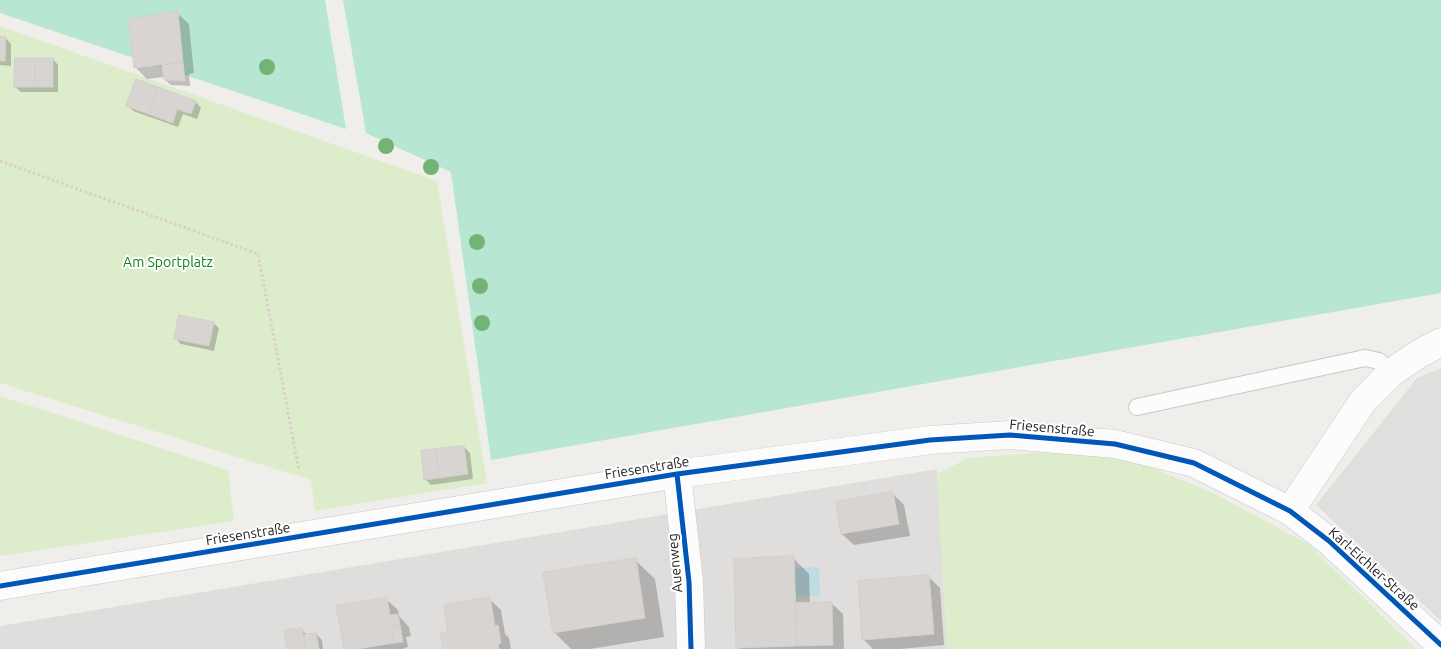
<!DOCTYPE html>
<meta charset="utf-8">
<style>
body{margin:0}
canvas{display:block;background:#f0eeeb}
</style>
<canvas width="1441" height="649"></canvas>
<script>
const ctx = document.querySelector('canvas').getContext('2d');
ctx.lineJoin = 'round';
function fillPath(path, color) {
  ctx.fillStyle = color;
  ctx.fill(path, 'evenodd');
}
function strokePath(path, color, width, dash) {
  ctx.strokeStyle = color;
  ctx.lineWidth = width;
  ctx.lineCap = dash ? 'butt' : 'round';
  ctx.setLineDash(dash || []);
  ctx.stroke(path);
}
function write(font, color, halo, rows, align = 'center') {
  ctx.font = font + ' Ubuntu,sans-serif';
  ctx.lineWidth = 4;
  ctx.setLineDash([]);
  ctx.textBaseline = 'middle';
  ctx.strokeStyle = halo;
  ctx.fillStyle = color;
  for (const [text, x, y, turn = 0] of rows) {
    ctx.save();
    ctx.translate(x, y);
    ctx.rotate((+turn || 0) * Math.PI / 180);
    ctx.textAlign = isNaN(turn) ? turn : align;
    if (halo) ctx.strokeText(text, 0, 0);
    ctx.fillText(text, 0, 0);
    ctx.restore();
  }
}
fillPath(new Path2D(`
 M 937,469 L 947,649 L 0,649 L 0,626 Z`), '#dfdedc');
fillPath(new Path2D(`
 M 0,26 L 437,181 L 487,483 L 315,511 L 311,480 L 0,383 Z
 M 0,396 L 228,470 L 234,521 L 0,556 Z
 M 1060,451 L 1134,460 L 1215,494 L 1308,544 L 1416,649 L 947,649 L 937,474 L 968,458 Z`), '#ddeccb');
fillPath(new Path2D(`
 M 0,0 L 325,0 L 346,129 L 0,13 Z
 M 343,0 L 1441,0 L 1441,293 L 491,460 L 451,172 L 366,133 Z`), '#b7e6d2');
fillPath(new Path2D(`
 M 1441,368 L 1441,621 L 1316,505 L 1417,378 Z`), '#e0dfde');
fillPath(new Path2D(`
 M 819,567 L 820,596 L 795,597 L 794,568 Z`), '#bfdbe3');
fillPath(new Path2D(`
 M 177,13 L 189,24 L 194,73 L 189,74 L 190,86 L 171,85 L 165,80 L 165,77 L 147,79 L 136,68 Z
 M 0,37 L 6,38 L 11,44 L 11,66 L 0,65 Z
 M 53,59 L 58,65 L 58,92 L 21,92 L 15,87 Z
 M 137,81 L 196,102 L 201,108 L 197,119 L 183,114 L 178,127 L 133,111 L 128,105 Z
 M 213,323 L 219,328 L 214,351 L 181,344 L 176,339 Z
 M 464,447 L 470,453 L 473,479 L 431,485 L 425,479 Z
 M 893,494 L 904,505 L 910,536 L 854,545 L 842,534 Z
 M 793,558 L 809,574 L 810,604 L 831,603 L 843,614 L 844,649 L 739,649 L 738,647 Z
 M 635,560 L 655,579 L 664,637 L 590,649 L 571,649 L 554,632 Z
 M 928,576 L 940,588 L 944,645 L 900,649 L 873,649 L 864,640 Z
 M 386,599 L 398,610 L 399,616 L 409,627 L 411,636 L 406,637 L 408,647 L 404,648 L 404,649 L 345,649 Z
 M 489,599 L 501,610 L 505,634 L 509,638 L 511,649 L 444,649 L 450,633 Z
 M 302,630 L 308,636 L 316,634 L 322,640 L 323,649 L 289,649 Z`), '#0003');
const building = new Path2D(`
 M 178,11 L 183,62 L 134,68 L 128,19 Z
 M 0,36 L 6,37 L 5,61 L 0,61 Z
 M 15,58 L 35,58 L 35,87 L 14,87 Z
 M 35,58 L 53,58 L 53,87 L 35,87 Z
 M 183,62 L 185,81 L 164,80 L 162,65 Z
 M 136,79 L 158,87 L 148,114 L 126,106 Z
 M 158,87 L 196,101 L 191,114 L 177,109 L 173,123 L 148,114 Z
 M 179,315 L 214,322 L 209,346 L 174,339 Z
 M 464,446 L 468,474 L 439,478 L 436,449 Z
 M 436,449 L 439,478 L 424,480 L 421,451 Z
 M 893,492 L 899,524 L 841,534 L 836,502 Z
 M 794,556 L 797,646 L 736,648 L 734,559 Z
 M 636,558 L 645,618 L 553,633 L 543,573 Z
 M 929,575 L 934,634 L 862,640 L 858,581 Z
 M 490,597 L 495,626 L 498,625 L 501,643 L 498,644 L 499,649 L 443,649 L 440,633 L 448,632 L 444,605 Z
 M 387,598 L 390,615 L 398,614 L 400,625 L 392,626 L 394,643 L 357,649 L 344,649 L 336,606 Z
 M 832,602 L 833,645 L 797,646 L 795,603 Z
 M 400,625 L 403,642 L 394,643 L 392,626 Z
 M 302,628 L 306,649 L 287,649 L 284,631 Z
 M 316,633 L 319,649 L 306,649 L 304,635 Z`);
fillPath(building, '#d7d4d2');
strokePath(building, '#d3d0cc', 1);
const lane = new Path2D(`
 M 1137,407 L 1365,358 L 1379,361 L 1391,373`);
const street = new Path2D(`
 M 677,474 L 689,582 L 691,649
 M 1290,511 L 1363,401 L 1391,373 L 1417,355 L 1441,342
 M 0,586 L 677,474 L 930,440 L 1010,435 L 1115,444 L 1194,463 L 1290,511 L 1329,541 L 1441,645`);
strokePath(lane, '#c9c8c7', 18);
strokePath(street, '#c9c8c7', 29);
strokePath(new Path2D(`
 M 0,161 L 258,254 L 299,470`), '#dccecd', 3, [2.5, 2.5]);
strokePath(lane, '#fdfcfc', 16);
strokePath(street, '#fdfcfc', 28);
strokePath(new Path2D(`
 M 677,474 L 689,582 L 691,649
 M 0,586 L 677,474 L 930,440 L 1010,435 L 1115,444 L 1194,463 L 1290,511 L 1329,541 L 1441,645`), '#0057b8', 5);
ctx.fillStyle = '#73b476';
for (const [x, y] of [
 [267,67],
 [386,146],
 [431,167],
 [477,242],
 [480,286],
 [482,323]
]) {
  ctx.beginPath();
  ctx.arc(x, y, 8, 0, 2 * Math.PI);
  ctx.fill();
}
write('14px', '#0c8416', '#fff', [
 ["Am Sportplatz",168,262]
]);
write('14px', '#222', '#fff', [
 ["Friesenstraße",1052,428,5],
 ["Friesenstraße",647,468,-9],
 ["Friesenstraße",248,534,-9],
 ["Auenweg",675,563,-95],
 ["Karl-Eichler-Straße",1374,569,42]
]);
</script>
